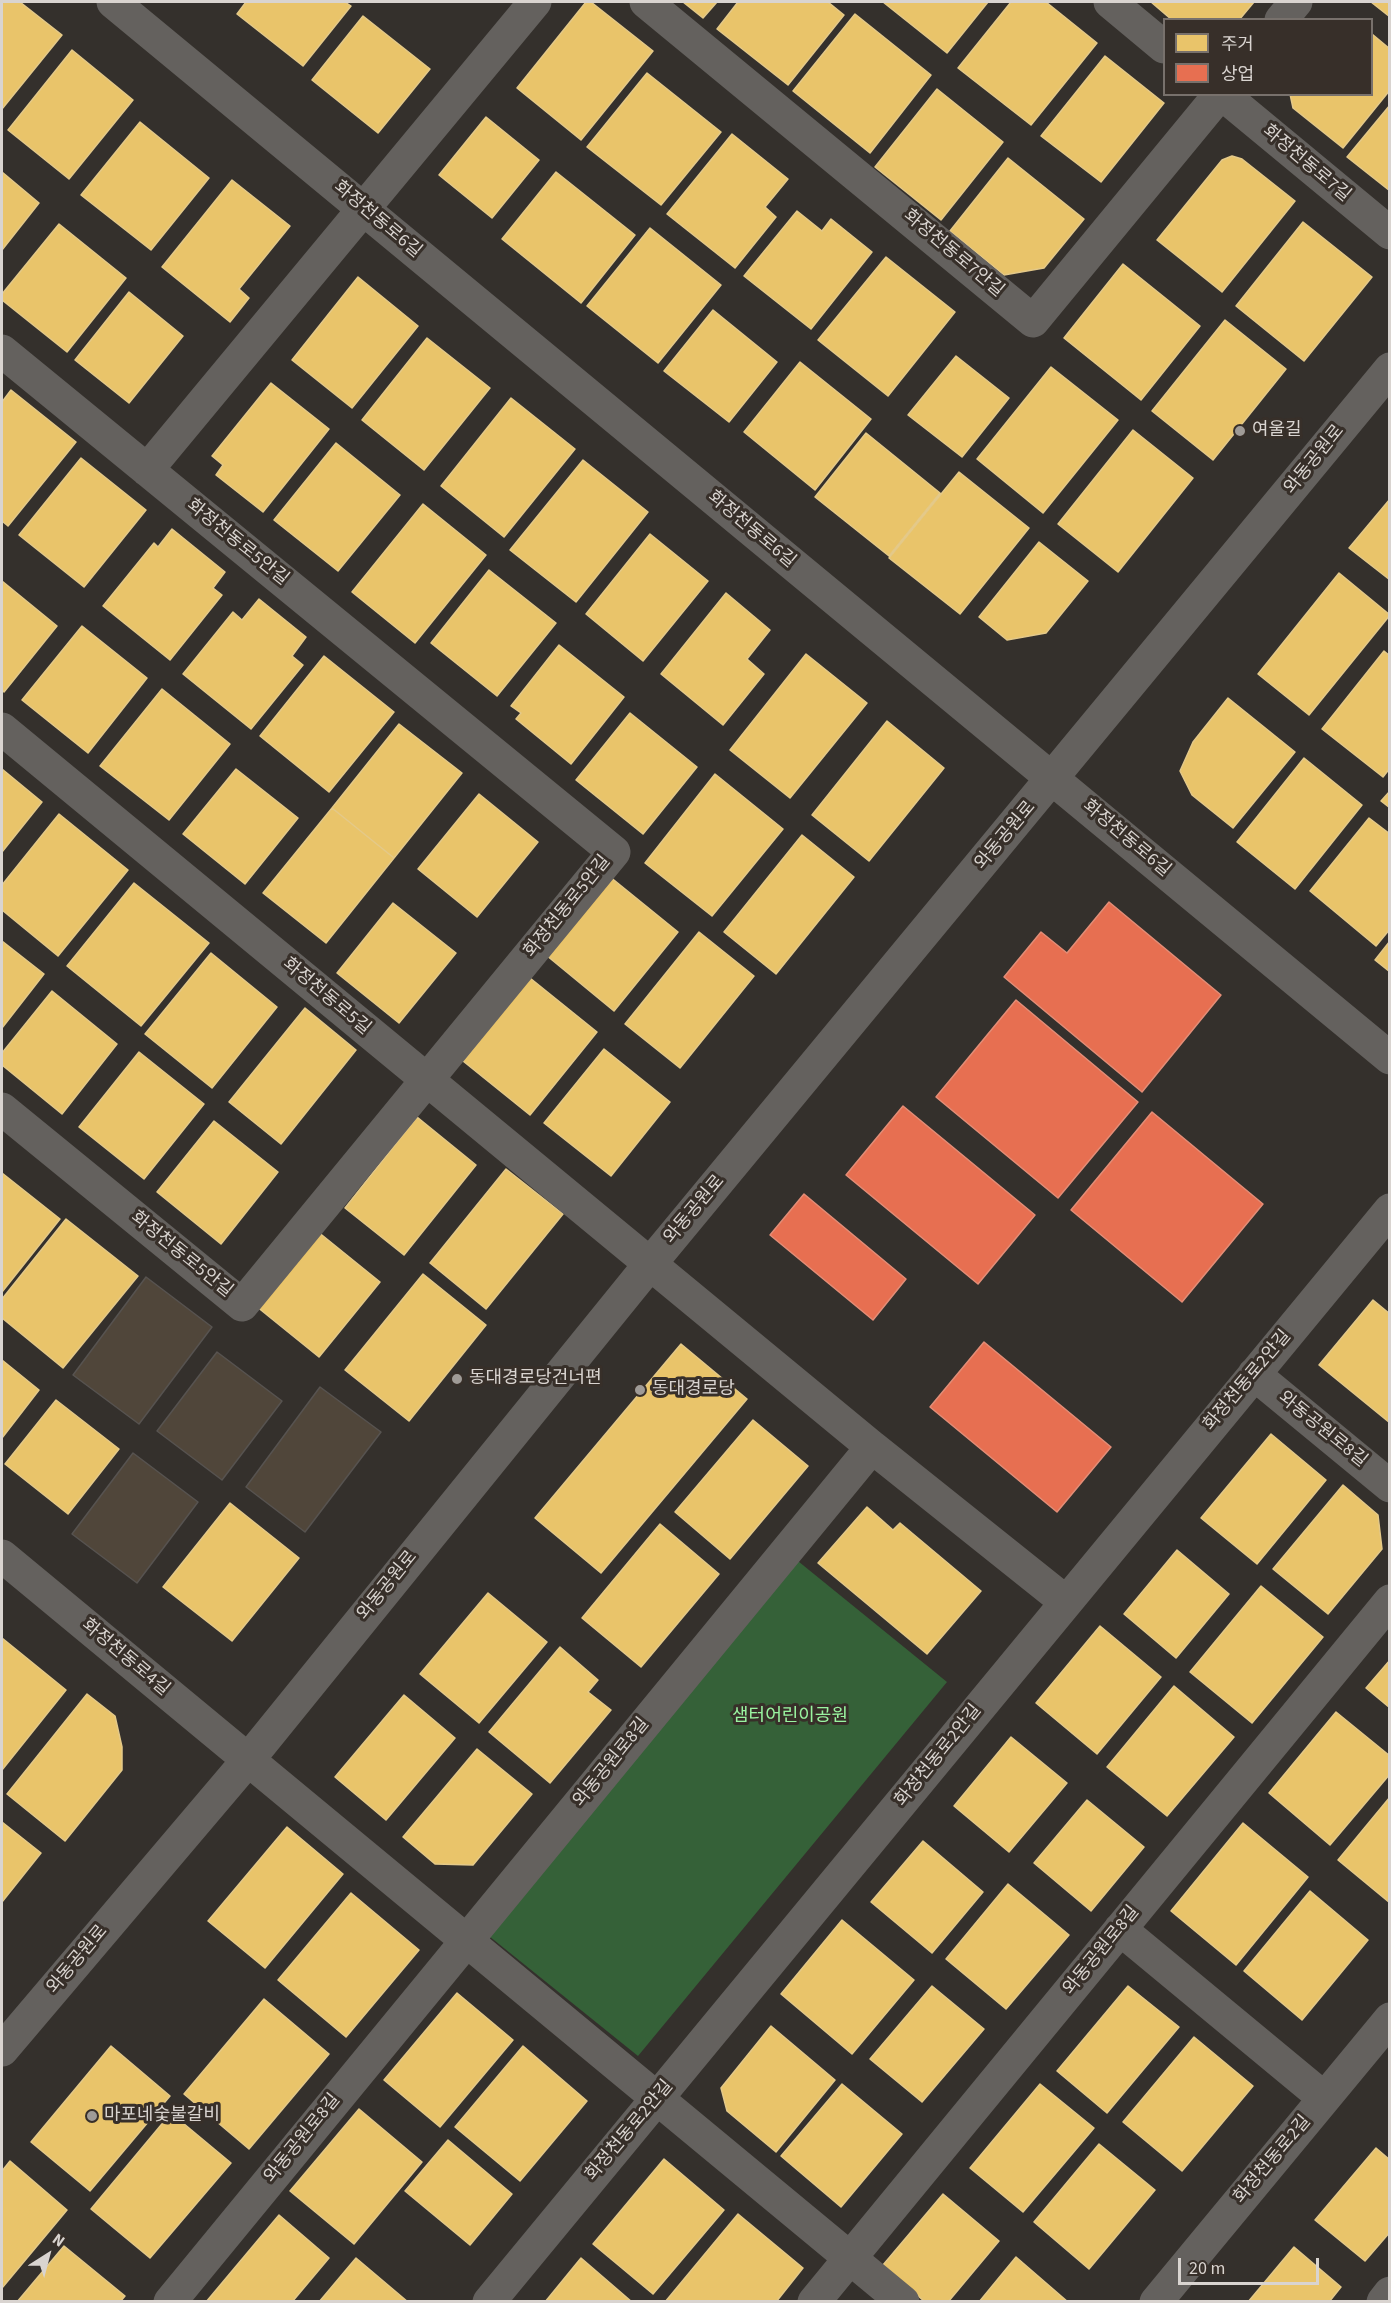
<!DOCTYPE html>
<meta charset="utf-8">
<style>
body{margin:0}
#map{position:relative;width:1391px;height:2303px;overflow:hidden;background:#34302c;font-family:"Source Sans 3","Noto Sans KR",sans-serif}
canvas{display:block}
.frame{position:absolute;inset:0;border:3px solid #d9d4d0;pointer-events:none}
.legend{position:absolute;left:1163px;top:18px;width:210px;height:78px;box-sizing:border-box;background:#372f29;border:2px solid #78716c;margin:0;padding:8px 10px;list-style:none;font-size:18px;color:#d9d4d0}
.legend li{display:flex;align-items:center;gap:12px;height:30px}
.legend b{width:30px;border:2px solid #78716c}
.north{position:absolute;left:18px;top:2225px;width:60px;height:60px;-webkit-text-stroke:4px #372f29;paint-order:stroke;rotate:36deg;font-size:16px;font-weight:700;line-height:24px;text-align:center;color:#d9d4d0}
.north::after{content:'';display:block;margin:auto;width:21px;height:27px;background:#d9d4d0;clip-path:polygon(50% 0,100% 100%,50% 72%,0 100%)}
.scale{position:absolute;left:1178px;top:2258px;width:141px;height:27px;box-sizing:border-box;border:3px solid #d9d4d0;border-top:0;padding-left:8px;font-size:18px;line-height:21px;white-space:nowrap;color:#d9d4d0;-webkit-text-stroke:4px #372f29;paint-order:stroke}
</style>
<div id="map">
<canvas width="1391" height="2303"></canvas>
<div class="frame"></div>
<ul class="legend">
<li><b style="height:16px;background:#e9c46a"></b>주거</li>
<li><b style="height:16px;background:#e76f51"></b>상업</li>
</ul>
<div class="north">N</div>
<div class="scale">20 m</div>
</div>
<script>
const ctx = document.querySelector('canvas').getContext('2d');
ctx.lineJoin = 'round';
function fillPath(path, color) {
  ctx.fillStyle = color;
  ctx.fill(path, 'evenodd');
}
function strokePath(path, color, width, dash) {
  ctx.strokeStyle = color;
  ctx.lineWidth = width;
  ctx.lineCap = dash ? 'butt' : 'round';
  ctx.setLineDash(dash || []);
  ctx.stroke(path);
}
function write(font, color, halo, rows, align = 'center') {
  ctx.font = font + ' "Source Sans 3","Noto Sans KR",sans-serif';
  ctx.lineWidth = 6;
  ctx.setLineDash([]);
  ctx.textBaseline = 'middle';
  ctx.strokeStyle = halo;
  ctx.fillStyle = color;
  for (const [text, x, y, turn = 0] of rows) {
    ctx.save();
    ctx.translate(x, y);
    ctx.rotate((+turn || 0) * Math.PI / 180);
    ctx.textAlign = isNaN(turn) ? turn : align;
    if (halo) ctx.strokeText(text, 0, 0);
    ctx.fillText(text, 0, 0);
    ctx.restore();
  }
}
fillPath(new Path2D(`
 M 793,1557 L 947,1682 L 638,2056 L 484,1932 Z`), '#356138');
const homes = new Path2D(`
 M 2,2 L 20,2 L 62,35 L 2,109 Z
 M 246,2 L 345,2 L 351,6 L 303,66 L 237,14 Z
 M 586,2 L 591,2 L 653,51 L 581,140 L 517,88 Z
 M 683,2 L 717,2 L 703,18 Z
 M 738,2 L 828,2 L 844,15 L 788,85 L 717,29 Z
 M 883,2 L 988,2 L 947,53 Z
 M 1011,2 L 1046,2 L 1097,43 L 1031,125 L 958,68 Z
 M 1151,2 L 1254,2 L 1239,20 L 1172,20 Z
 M 1371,2 L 1390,2 L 1390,17 Z
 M 855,14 L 931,75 L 870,153 L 793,91 Z
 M 363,16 L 430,69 L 378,133 L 312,80 Z
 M 1372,34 L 1390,49 L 1390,90 L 1343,148 L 1293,108 L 1290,94 L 1372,94 Z
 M 72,50 L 133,100 L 69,179 L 8,130 Z
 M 1105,56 L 1164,103 L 1101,182 L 1041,136 Z
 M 647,73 L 721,132 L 661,205 L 587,147 Z
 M 937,89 L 1003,142 L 941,220 L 875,167 Z
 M 1390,105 L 1390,191 L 1347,157 Z
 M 486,117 L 539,160 L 492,218 L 439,175 Z
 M 140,122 L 209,178 L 151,250 L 81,195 Z
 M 732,134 L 788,179 L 765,207 L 776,217 L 735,268 L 667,214 Z
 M 1232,156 L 1242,159 L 1295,201 L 1222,292 L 1157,240 L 1222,160 Z
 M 1008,158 L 1084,219 L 1044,268 L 1004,275 L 950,231 Z
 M 2,172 L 39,203 L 2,250 Z
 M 556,172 L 635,235 L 581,303 L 502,239 Z
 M 232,180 L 290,226 L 239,289 L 249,298 L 230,322 L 162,267 Z
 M 797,211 L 822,231 L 831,219 L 872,252 L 811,329 L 744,276 Z
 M 1303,222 L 1372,277 L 1304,361 L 1236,306 Z
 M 59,224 L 126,278 L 67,352 L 2,300 L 2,294 Z
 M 650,228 L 721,285 L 658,363 L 587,306 Z
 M 886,257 L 955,312 L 888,396 L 818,340 Z
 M 1123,264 L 1200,326 L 1141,400 L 1064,338 Z
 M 358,277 L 418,326 L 352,408 L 292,360 Z
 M 129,292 L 183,336 L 129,403 L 75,360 Z
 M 713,310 L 777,362 L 729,422 L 664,371 Z
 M 1225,320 L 1286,369 L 1213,460 L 1152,411 Z
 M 427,338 L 490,388 L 424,470 L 362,420 Z
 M 956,356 L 1009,398 L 962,457 L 908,415 Z
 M 800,362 L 871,419 L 815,490 L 744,432 Z
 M 1051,367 L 1118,420 L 1043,513 L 977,459 Z
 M 271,383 L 329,429 L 263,512 L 216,475 L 223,465 L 212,456 Z
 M 11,390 L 76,442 L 8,526 L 2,521 L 2,402 Z
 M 511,398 L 575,449 L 504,537 L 441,486 Z
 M 1133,430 L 1193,478 L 1118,572 L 1058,524 Z
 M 866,433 L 940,493 L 889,556 L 815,497 Z
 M 336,443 L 400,495 L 338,571 L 274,520 Z
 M 81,458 L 146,510 L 84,587 L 19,535 Z
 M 583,460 L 648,512 L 576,602 L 510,550 Z
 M 959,472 L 1029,528 L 960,614 L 889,558 Z
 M 1390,499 L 1390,580 L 1349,548 Z
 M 423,504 L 486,555 L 415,643 L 352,592 Z
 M 172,529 L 225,572 L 213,588 L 222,595 L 170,660 L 103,606 L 154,543 L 158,547 Z
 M 650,534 L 708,581 L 643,661 L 586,614 Z
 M 1039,542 L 1088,581 L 1046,633 L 1007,640 L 979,617 Z
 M 489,570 L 556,623 L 497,696 L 431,643 Z
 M 1339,573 L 1390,615 L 1309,715 L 1258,674 Z
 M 2,581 L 57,626 L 4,692 L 2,690 Z
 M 726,593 L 770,630 L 747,659 L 764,674 L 723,725 L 661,674 Z
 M 259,599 L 306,637 L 292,656 L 303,665 L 251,729 L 183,674 L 233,612 L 242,620 Z
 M 82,626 L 147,678 L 88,753 L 22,700 Z
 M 559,645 L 624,697 L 571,764 L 516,719 L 521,713 L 511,706 Z
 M 1384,651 L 1390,656 L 1390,768 L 1383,777 L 1322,729 Z
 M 806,654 L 867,703 L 790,798 L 730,750 Z
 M 324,656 L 394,712 L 329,792 L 260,736 Z
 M 162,689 L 230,744 L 169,820 L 100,766 Z
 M 1228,698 L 1295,752 L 1233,828 L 1192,795 L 1180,771 L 1193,742 Z
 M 630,713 L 697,767 L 643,834 L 576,780 Z
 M 887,721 L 944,768 L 869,861 L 812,815 Z
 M 399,724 L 462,773 L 394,858 L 332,808 Z
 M 1304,758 L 1362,805 L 1295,889 L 1237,842 Z
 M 2,769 L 42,802 L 2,852 Z
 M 236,769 L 298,818 L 245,884 L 183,834 Z
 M 715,774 L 783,829 L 712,916 L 645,863 Z
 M 1390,791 L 1390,808 L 1381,801 Z
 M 479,794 L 538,842 L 477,917 L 418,869 Z
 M 332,808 L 394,858 L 326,943 L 263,893 Z
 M 59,814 L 128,870 L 58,956 L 2,910 L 2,885 Z
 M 1369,818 L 1390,834 L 1390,929 L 1376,946 L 1310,891 Z
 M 802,835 L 854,877 L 776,974 L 724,932 Z
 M 609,876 L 678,932 L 614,1011 L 546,955 Z
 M 134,883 L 209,943 L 141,1026 L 67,966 Z
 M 393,903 L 456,953 L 399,1023 L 337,973 Z
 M 699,932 L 754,976 L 680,1068 L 625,1024 Z
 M 2,941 L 44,974 L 2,1028 Z
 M 1390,941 L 1390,972 L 1375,960 Z
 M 211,953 L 277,1007 L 212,1088 L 145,1034 Z
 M 530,978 L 597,1032 L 530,1115 L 463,1061 Z
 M 52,991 L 117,1044 L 62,1114 L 2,1065 L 2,1053 Z
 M 305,1008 L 356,1050 L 281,1144 L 229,1102 Z
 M 604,1049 L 670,1102 L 611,1176 L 544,1123 Z
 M 139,1052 L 204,1104 L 144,1179 L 79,1127 Z
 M 417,1117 L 476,1165 L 404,1255 L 345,1208 Z
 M 214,1121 L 278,1172 L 221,1244 L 157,1192 Z
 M 506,1169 L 563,1214 L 486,1309 L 430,1263 Z
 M 2,1173 L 60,1219 L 2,1292 Z
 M 66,1219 L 138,1276 L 63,1368 L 2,1318 L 2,1299 Z
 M 312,1227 L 380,1282 L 319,1357 L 251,1302 Z
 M 423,1274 L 486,1325 L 409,1421 L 345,1370 Z
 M 1373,1300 L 1390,1314 L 1390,1423 L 1319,1365 Z
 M 681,1344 L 747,1399 L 601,1573 L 535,1518 Z
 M 2,1360 L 39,1390 L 2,1438 Z
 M 56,1400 L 119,1449 L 68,1514 L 5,1464 Z
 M 753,1420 L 808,1466 L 730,1559 L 675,1512 Z
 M 1271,1434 L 1326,1480 L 1257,1564 L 1201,1518 Z
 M 1343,1485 L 1378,1515 L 1382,1549 L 1328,1614 L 1273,1569 Z
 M 230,1503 L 299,1558 L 232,1641 L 163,1587 Z
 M 867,1507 L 893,1530 L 900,1523 L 981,1591 L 927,1654 L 818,1563 Z
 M 660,1524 L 719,1574 L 641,1667 L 582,1618 Z
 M 1177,1550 L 1229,1594 L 1176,1658 L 1124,1614 Z
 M 1261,1586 L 1323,1637 L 1252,1723 L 1190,1672 Z
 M 488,1593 L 547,1642 L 479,1723 L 420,1674 Z
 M 1100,1626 L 1161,1677 L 1097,1754 L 1036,1703 Z
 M 2,1638 L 66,1690 L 2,1770 Z
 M 560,1647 L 598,1680 L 588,1692 L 611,1710 L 550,1783 L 489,1732 Z
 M 1390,1660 L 1390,1708 L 1366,1688 Z
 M 1174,1686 L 1234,1737 L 1167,1816 L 1107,1767 Z
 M 87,1694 L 115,1716 L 122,1747 L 122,1770 L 65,1841 L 7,1794 Z
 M 404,1695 L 455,1738 L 386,1820 L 335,1777 Z
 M 1336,1712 L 1390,1756 L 1390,1774 L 1330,1845 L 1269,1793 Z
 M 1011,1737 L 1067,1783 L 1009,1852 L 954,1806 Z
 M 477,1749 L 532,1794 L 473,1865 L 435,1864 L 403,1837 Z
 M 1390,1797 L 1390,1903 L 1338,1860 Z
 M 1087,1800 L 1144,1847 L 1091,1911 L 1034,1863 Z
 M 2,1822 L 41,1853 L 2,1902 Z
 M 1243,1823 L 1308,1877 L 1236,1965 L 1171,1911 Z
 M 287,1827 L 343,1874 L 265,1968 L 208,1921 Z
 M 923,1841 L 983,1892 L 932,1953 L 871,1902 Z
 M 1008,1884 L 1069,1935 L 1006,2009 L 946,1959 Z
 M 1310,1891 L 1368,1940 L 1302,2020 L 1244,1971 Z
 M 351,1893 L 419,1950 L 346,2037 L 278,1980 Z
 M 842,1920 L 914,1980 L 852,2054 L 781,1994 Z
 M 932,1986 L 984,2029 L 922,2102 L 870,2059 Z
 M 1128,1986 L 1179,2027 L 1107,2113 L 1057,2071 Z
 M 457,1993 L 513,2040 L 440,2127 L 384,2080 Z
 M 264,1999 L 329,2054 L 249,2149 L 184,2094 Z
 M 771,2026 L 835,2080 L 776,2152 L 727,2111 L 721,2088 Z
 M 1194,2037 L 1253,2086 L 1182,2171 L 1123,2122 Z
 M 111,2046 L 170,2096 L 90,2191 L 31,2142 Z
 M 523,2046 L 587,2101 L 520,2181 L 455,2127 Z
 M 842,2084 L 902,2134 L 841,2207 L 781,2156 Z
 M 1040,2084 L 1094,2128 L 1023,2212 L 970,2168 Z
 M 359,2109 L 422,2162 L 354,2244 L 290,2191 Z
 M 171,2113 L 231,2163 L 150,2258 L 91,2209 Z
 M 448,2140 L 512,2194 L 470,2245 L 405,2191 Z
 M 1099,2144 L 1155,2190 L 1089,2269 L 1034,2222 Z
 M 1376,2148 L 1390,2160 L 1390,2232 L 1365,2261 L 1315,2220 Z
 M 664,2159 L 724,2210 L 653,2294 L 593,2244 Z
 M 10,2161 L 67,2210 L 2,2288 L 2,2171 Z
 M 943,2194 L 999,2241 L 948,2302 L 925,2302 L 883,2265 Z
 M 738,2214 L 803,2268 L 776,2302 L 665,2302 Z
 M 279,2215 L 329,2258 L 292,2302 L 206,2302 Z
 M 64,2246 L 125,2296 L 120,2302 L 17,2302 Z
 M 1294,2247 L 1341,2287 L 1329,2302 L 1248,2302 Z
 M 1016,2257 L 1068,2302 L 979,2302 Z
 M 356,2258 L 408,2302 L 319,2302 Z
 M 581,2258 L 632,2302 L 545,2302 Z`);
fillPath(homes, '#e9c46a');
strokePath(homes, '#e4c989', 1.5);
const shops = new Path2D(`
 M 1109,902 L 1221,995 L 1142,1092 L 1004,977 L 1041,932 L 1067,953 Z
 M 1016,1000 L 1138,1102 L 1058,1198 L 936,1097 Z
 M 903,1106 L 1035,1215 L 978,1284 L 846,1175 Z
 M 1152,1112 L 1263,1204 L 1182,1302 L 1071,1210 Z
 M 804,1194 L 906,1279 L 873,1320 L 770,1235 Z
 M 984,1342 L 1111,1447 L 1057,1512 L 930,1407 Z`);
fillPath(shops, '#e76f51');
strokePath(shops, '#e38d77', 1.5);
const building = new Path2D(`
 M 146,1277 L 212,1327 L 139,1424 L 73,1375 Z
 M 217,1352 L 282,1401 L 222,1480 L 157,1431 Z
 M 320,1387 L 381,1432 L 305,1532 L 246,1487 Z
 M 133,1453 L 198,1502 L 137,1583 L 72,1534 Z`);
fillPath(building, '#50463a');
strokePath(building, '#575350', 1.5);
strokePath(new Path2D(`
 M 113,2 L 1390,1058
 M 646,2 L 1033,321 L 1220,94
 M 1110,2 L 1164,47
 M 1281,20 L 1296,2
 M 1222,94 L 1390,233
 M 2,351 L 614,852 L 242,1305 L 2,1109
 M 147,470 L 535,2
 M 2,729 L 872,1447 L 170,2302
 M 1254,1374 L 1390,1486
 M 872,1447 L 1066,1602
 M 2,1556 L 903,2302
 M 1120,1929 L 1324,2098
 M 2,2050 L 248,1760 L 650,1264 L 1390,369
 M 489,2302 L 1390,1210
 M 814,2302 L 1390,1601
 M 1156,2302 L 1390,2019
 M 1383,2302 L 1390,2293`), '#64615e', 33);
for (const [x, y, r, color] of [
 [1240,431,6,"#9f9b97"],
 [457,1379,6,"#9f9b97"],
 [640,1390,6,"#9f9b97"],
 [92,2116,6,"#9f9b97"]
]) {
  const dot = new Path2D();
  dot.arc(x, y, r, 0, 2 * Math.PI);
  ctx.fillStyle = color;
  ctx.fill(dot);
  strokePath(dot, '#372f29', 2);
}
write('18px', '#d9d4d0', '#372f29', [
 ["화정천동로7길",1306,164,40],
 ["화정천동로6길",377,220,40],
 ["화정천동로7안길",953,254,40],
 ["와동공원로",1315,460,-51],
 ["화정천동로6길",751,530,40],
 ["화정천동로5안길",237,543,39],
 ["와동공원로",1006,836,-50],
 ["화정천동로6길",1126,839,40],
 ["화정천동로5안길",568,907,-51],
 ["화정천동로5길",326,997,40],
 ["와동공원로",695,1210,-50],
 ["화정천동로5안길",181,1255,39],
 ["화정천동로2안길",1248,1381,-50],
 ["와동공원로8길",1322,1430,39],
 ["와동공원로",388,1586,-51],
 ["화정천동로4길",125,1658,40],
 ["화정천동로2안길",939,1756,-51],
 ["와동공원로8길",612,1763,-51],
 ["와동공원로8길",1102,1951,-51],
 ["와동공원로",78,1960,-50],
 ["화정천동로2안길",630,2131,-50],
 ["와동공원로8길",303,2139,-51],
 ["화정천동로2길",1273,2160,-50]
]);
write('18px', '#d9d4d0', '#372f29', [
 ["여울길",1252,431],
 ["동대경로당건너편",469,1379],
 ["동대경로당",652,1390],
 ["마포네숯불갈비",104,2116]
], 'left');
write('18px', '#9af4a0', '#372f29', [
 ["샘터어린이공원",790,1717]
]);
</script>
